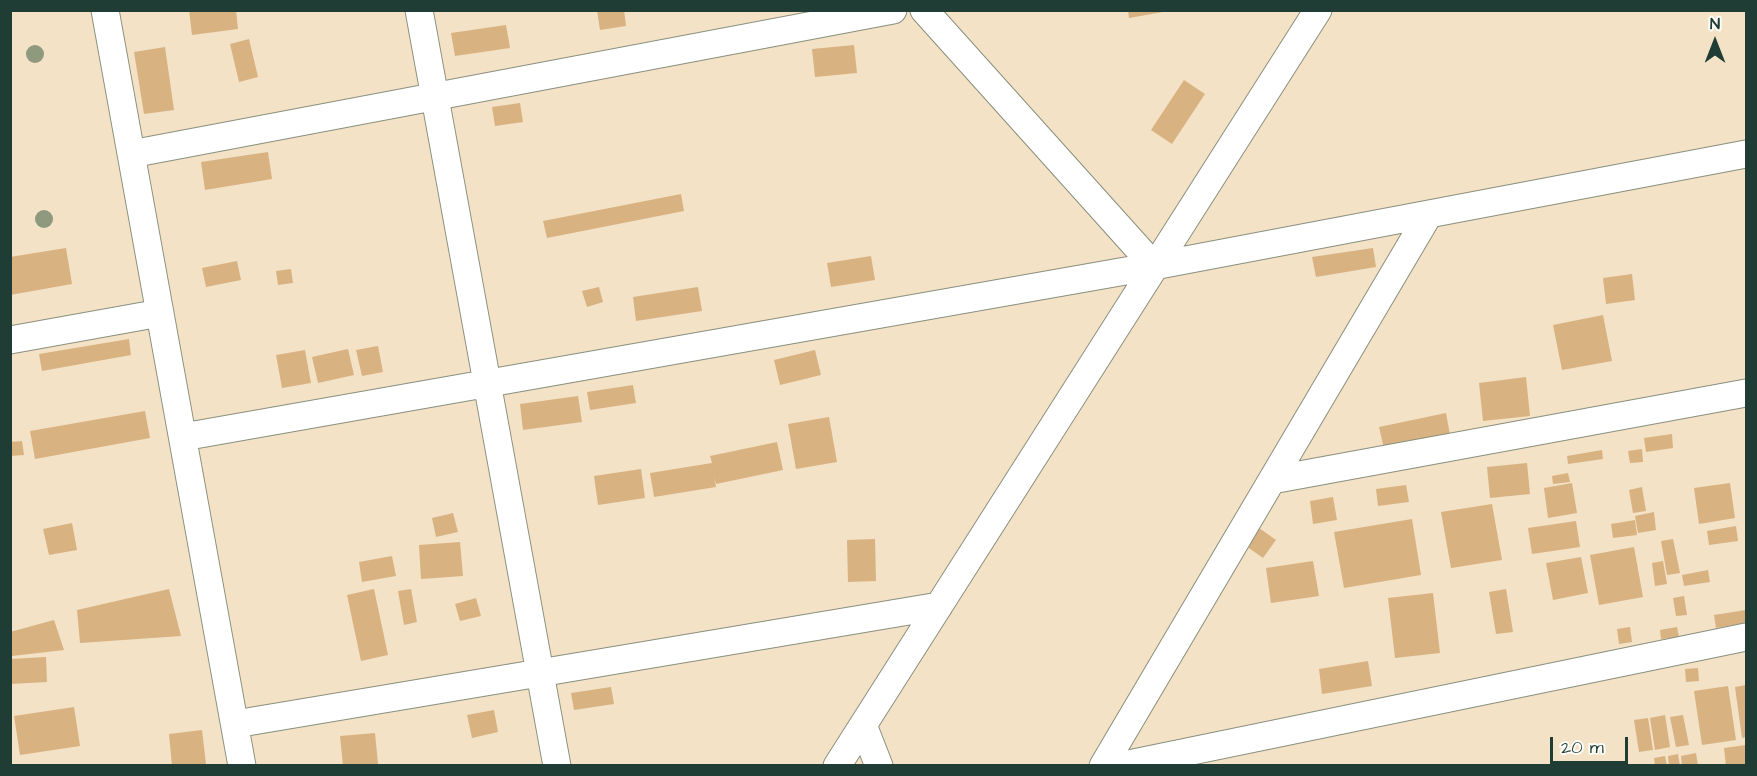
<!DOCTYPE html>
<style>
body{margin:0}
#map{position:relative;width:1757px;height:776px;overflow:hidden;background:#f3e2c6;font-family:"Architects Daughter",sans-serif}
canvas{display:block}
.frame{position:absolute;inset:0;border:12px solid #1f3d34;pointer-events:none}
.north{position:absolute;left:1685px;top:12px;width:60px;height:60px;-webkit-text-stroke:4px #fdfcf7;paint-order:stroke;rotate:0deg;font-size:16px;font-weight:700;line-height:24px;text-align:center;color:#1f3d34}
.north::after{content:'';display:block;margin:auto;width:21px;height:27px;background:#1f3d34;clip-path:polygon(50% 0,100% 100%,50% 72%,0 100%)}
.scale{position:absolute;left:1550px;top:737px;width:78px;height:27px;box-sizing:border-box;border:3px solid #1f3d34;border-top:0;padding-left:8px;font-size:18px;line-height:21px;white-space:nowrap;color:#1f3d34;-webkit-text-stroke:4px #fdfcf7;paint-order:stroke}
</style>
<div id="map">
<canvas width="1757" height="776"></canvas>
<div class="frame"></div>
<div class="north">N</div>
<div class="scale">20 m</div>
</div>
<script>
const ctx = document.querySelector('canvas').getContext('2d');
ctx.lineJoin = 'round';
function fillPath(path, color) {
  ctx.fillStyle = color;
  ctx.fill(path, 'evenodd');
}
function strokePath(path, color, width, dash) {
  ctx.strokeStyle = color;
  ctx.lineWidth = width;
  ctx.lineCap = dash ? 'butt' : 'round';
  ctx.setLineDash(dash || []);
  ctx.stroke(path);
}
fillPath(new Path2D(`
 M 189,10 L 236,10 L 238,29 L 192,35 Z
 M 597,10 L 624,10 L 626,26 L 600,30 Z
 M 1128,10 L 1163,10 L 1163,12 L 1129,18 Z
 M 506,25 L 510,48 L 455,56 L 451,33 Z
 M 249,39 L 258,77 L 239,82 L 230,44 Z
 M 854,45 L 857,73 L 815,77 L 812,49 Z
 M 165,47 L 174,110 L 144,114 L 134,52 Z
 M 1184,80 L 1205,94 L 1172,144 L 1151,130 Z
 M 520,103 L 523,122 L 495,126 L 492,107 Z
 M 268,152 L 272,179 L 205,190 L 201,162 Z
 M 681,194 L 684,211 L 547,238 L 543,221 Z
 M 66,248 L 72,284 L 10,295 L 10,257 Z
 M 1373,248 L 1376,267 L 1316,277 L 1312,257 Z
 M 871,256 L 875,280 L 831,287 L 827,263 Z
 M 237,261 L 241,280 L 206,287 L 202,268 Z
 M 291,269 L 293,283 L 278,285 L 276,271 Z
 M 1632,274 L 1635,300 L 1606,304 L 1603,278 Z
 M 599,287 L 603,302 L 587,307 L 582,291 Z
 M 698,287 L 702,311 L 636,321 L 633,297 Z
 M 1603,315 L 1612,361 L 1562,370 L 1553,325 Z
 M 129,339 L 131,355 L 42,371 L 39,354 Z
 M 378,346 L 383,372 L 362,376 L 356,350 Z
 M 348,349 L 354,375 L 318,383 L 312,357 Z
 M 305,350 L 311,383 L 282,388 L 276,355 Z
 M 815,350 L 821,375 L 780,385 L 774,360 Z
 M 1526,377 L 1530,416 L 1483,421 L 1479,383 Z
 M 633,385 L 636,403 L 590,410 L 587,392 Z
 M 578,396 L 582,422 L 523,430 L 520,404 Z
 M 145,411 L 150,438 L 35,459 L 30,431 Z
 M 1446,413 L 1450,435 L 1384,449 L 1379,427 Z
 M 829,417 L 837,462 L 796,469 L 788,424 Z
 M 1672,434 L 1673,448 L 1646,452 L 1644,438 Z
 M 22,441 L 24,455 L 10,456 L 10,442 Z
 M 777,442 L 783,470 L 716,484 L 714,477 L 716,487 L 654,497 L 650,473 L 712,463 L 710,456 Z
 M 1642,449 L 1643,462 L 1630,463 L 1628,451 Z
 M 1602,450 L 1603,459 L 1568,464 L 1567,456 Z
 M 1527,463 L 1530,494 L 1490,498 L 1487,467 Z
 M 641,469 L 645,498 L 598,505 L 594,476 Z
 M 1568,473 L 1570,482 L 1553,484 L 1552,476 Z
 M 1572,483 L 1577,513 L 1548,518 L 1544,488 Z
 M 1730,483 L 1735,518 L 1699,524 L 1694,488 Z
 M 1406,485 L 1409,502 L 1378,506 L 1376,489 Z
 M 1642,487 L 1646,511 L 1633,513 L 1629,490 Z
 M 1333,497 L 1337,520 L 1313,524 L 1310,501 Z
 M 1492,504 L 1502,560 L 1451,568 L 1441,512 Z
 M 1654,512 L 1656,530 L 1638,533 L 1635,516 Z
 M 453,513 L 458,532 L 436,537 L 432,518 Z
 M 1412,519 L 1421,575 L 1344,588 L 1334,532 Z
 M 1635,520 L 1637,535 L 1613,538 L 1611,524 Z
 M 1576,521 L 1580,547 L 1532,554 L 1528,528 Z
 M 72,523 L 77,550 L 49,555 L 43,529 Z
 M 1736,526 L 1738,541 L 1709,545 L 1707,531 Z
 M 1259,528 L 1276,540 L 1263,558 L 1246,546 Z
 M 875,539 L 876,581 L 848,582 L 847,540 Z
 M 1673,539 L 1680,573 L 1667,575 L 1661,541 Z
 M 460,542 L 463,576 L 421,579 L 419,545 Z
 M 1634,547 L 1643,597 L 1599,605 L 1590,555 Z
 M 392,556 L 396,576 L 362,582 L 359,562 Z
 M 1581,557 L 1588,593 L 1553,600 L 1546,563 Z
 M 1313,561 L 1319,596 L 1271,603 L 1266,568 Z
 M 1663,561 L 1667,584 L 1655,586 L 1652,563 Z
 M 1708,570 L 1710,582 L 1684,586 L 1682,575 Z
 M 169,589 L 181,636 L 80,643 L 77,610 Z
 M 374,589 L 388,655 L 361,661 L 347,595 Z
 M 411,589 L 417,622 L 404,625 L 398,591 Z
 M 1506,589 L 1513,632 L 1496,634 L 1489,592 Z
 M 1433,593 L 1440,653 L 1395,658 L 1388,598 Z
 M 1684,596 L 1687,615 L 1676,616 L 1673,598 Z
 M 476,598 L 481,616 L 460,621 L 455,604 Z
 M 1746,610 L 1746,623 L 1716,628 L 1714,615 Z
 M 54,620 L 64,650 L 12,656 L 10,632 Z
 M 1630,627 L 1632,642 L 1619,644 L 1617,629 Z
 M 1677,627 L 1679,637 L 1661,639 L 1660,630 Z
 M 46,657 L 47,682 L 10,684 L 10,659 Z
 M 1368,661 L 1372,686 L 1322,694 L 1319,669 Z
 M 1698,668 L 1699,681 L 1686,682 L 1685,669 Z
 M 1746,685 L 1746,737 L 1742,738 L 1735,687 Z
 M 1728,686 L 1736,740 L 1702,745 L 1694,691 Z
 M 611,687 L 614,704 L 574,710 L 571,693 Z
 M 74,707 L 80,746 L 20,755 L 14,716 Z
 M 494,710 L 498,732 L 472,738 L 467,715 Z
 M 1665,715 L 1670,747 L 1655,750 L 1650,718 Z
 M 1683,715 L 1689,745 L 1676,747 L 1670,717 Z
 M 1648,718 L 1653,750 L 1639,752 L 1634,720 Z
 M 202,730 L 206,764 L 172,766 L 169,734 Z
 M 375,733 L 378,764 L 343,766 L 340,736 Z
 M 1746,745 L 1746,766 L 1726,766 L 1724,748 Z
 M 1696,753 L 1698,766 L 1682,766 L 1681,756 Z
 M 1678,754 L 1680,766 L 1669,766 L 1668,756 Z
 M 1665,756 L 1667,766 L 1655,766 L 1654,758 Z`), '#d9b281');
const minor = new Path2D(`
 M 105,10 L 242,766
 M 419,10 L 557,766
 M 924,10 L 1154,266
 M 131,154 L 893,10
 M 10,340 L 160,313
 M 183,437 L 1154,266 L 1746,154
 M 1272,480 L 1746,393
 M 235,724 L 939,606
 M 863,725 L 879,766
 M 837,766 L 1318,10
 M 1103,766 L 1429,214
 M 1119,766 L 1746,637`);
strokePath(minor, '#89907d', 29);
strokePath(minor, '#fff', 27);
ctx.fillStyle = '#8e997e';
for (const [x, y] of [
 [35,54],
 [44,219]
]) {
  ctx.beginPath();
  ctx.arc(x, y, 9, 0, 2 * Math.PI);
  ctx.fill();
}
</script>
